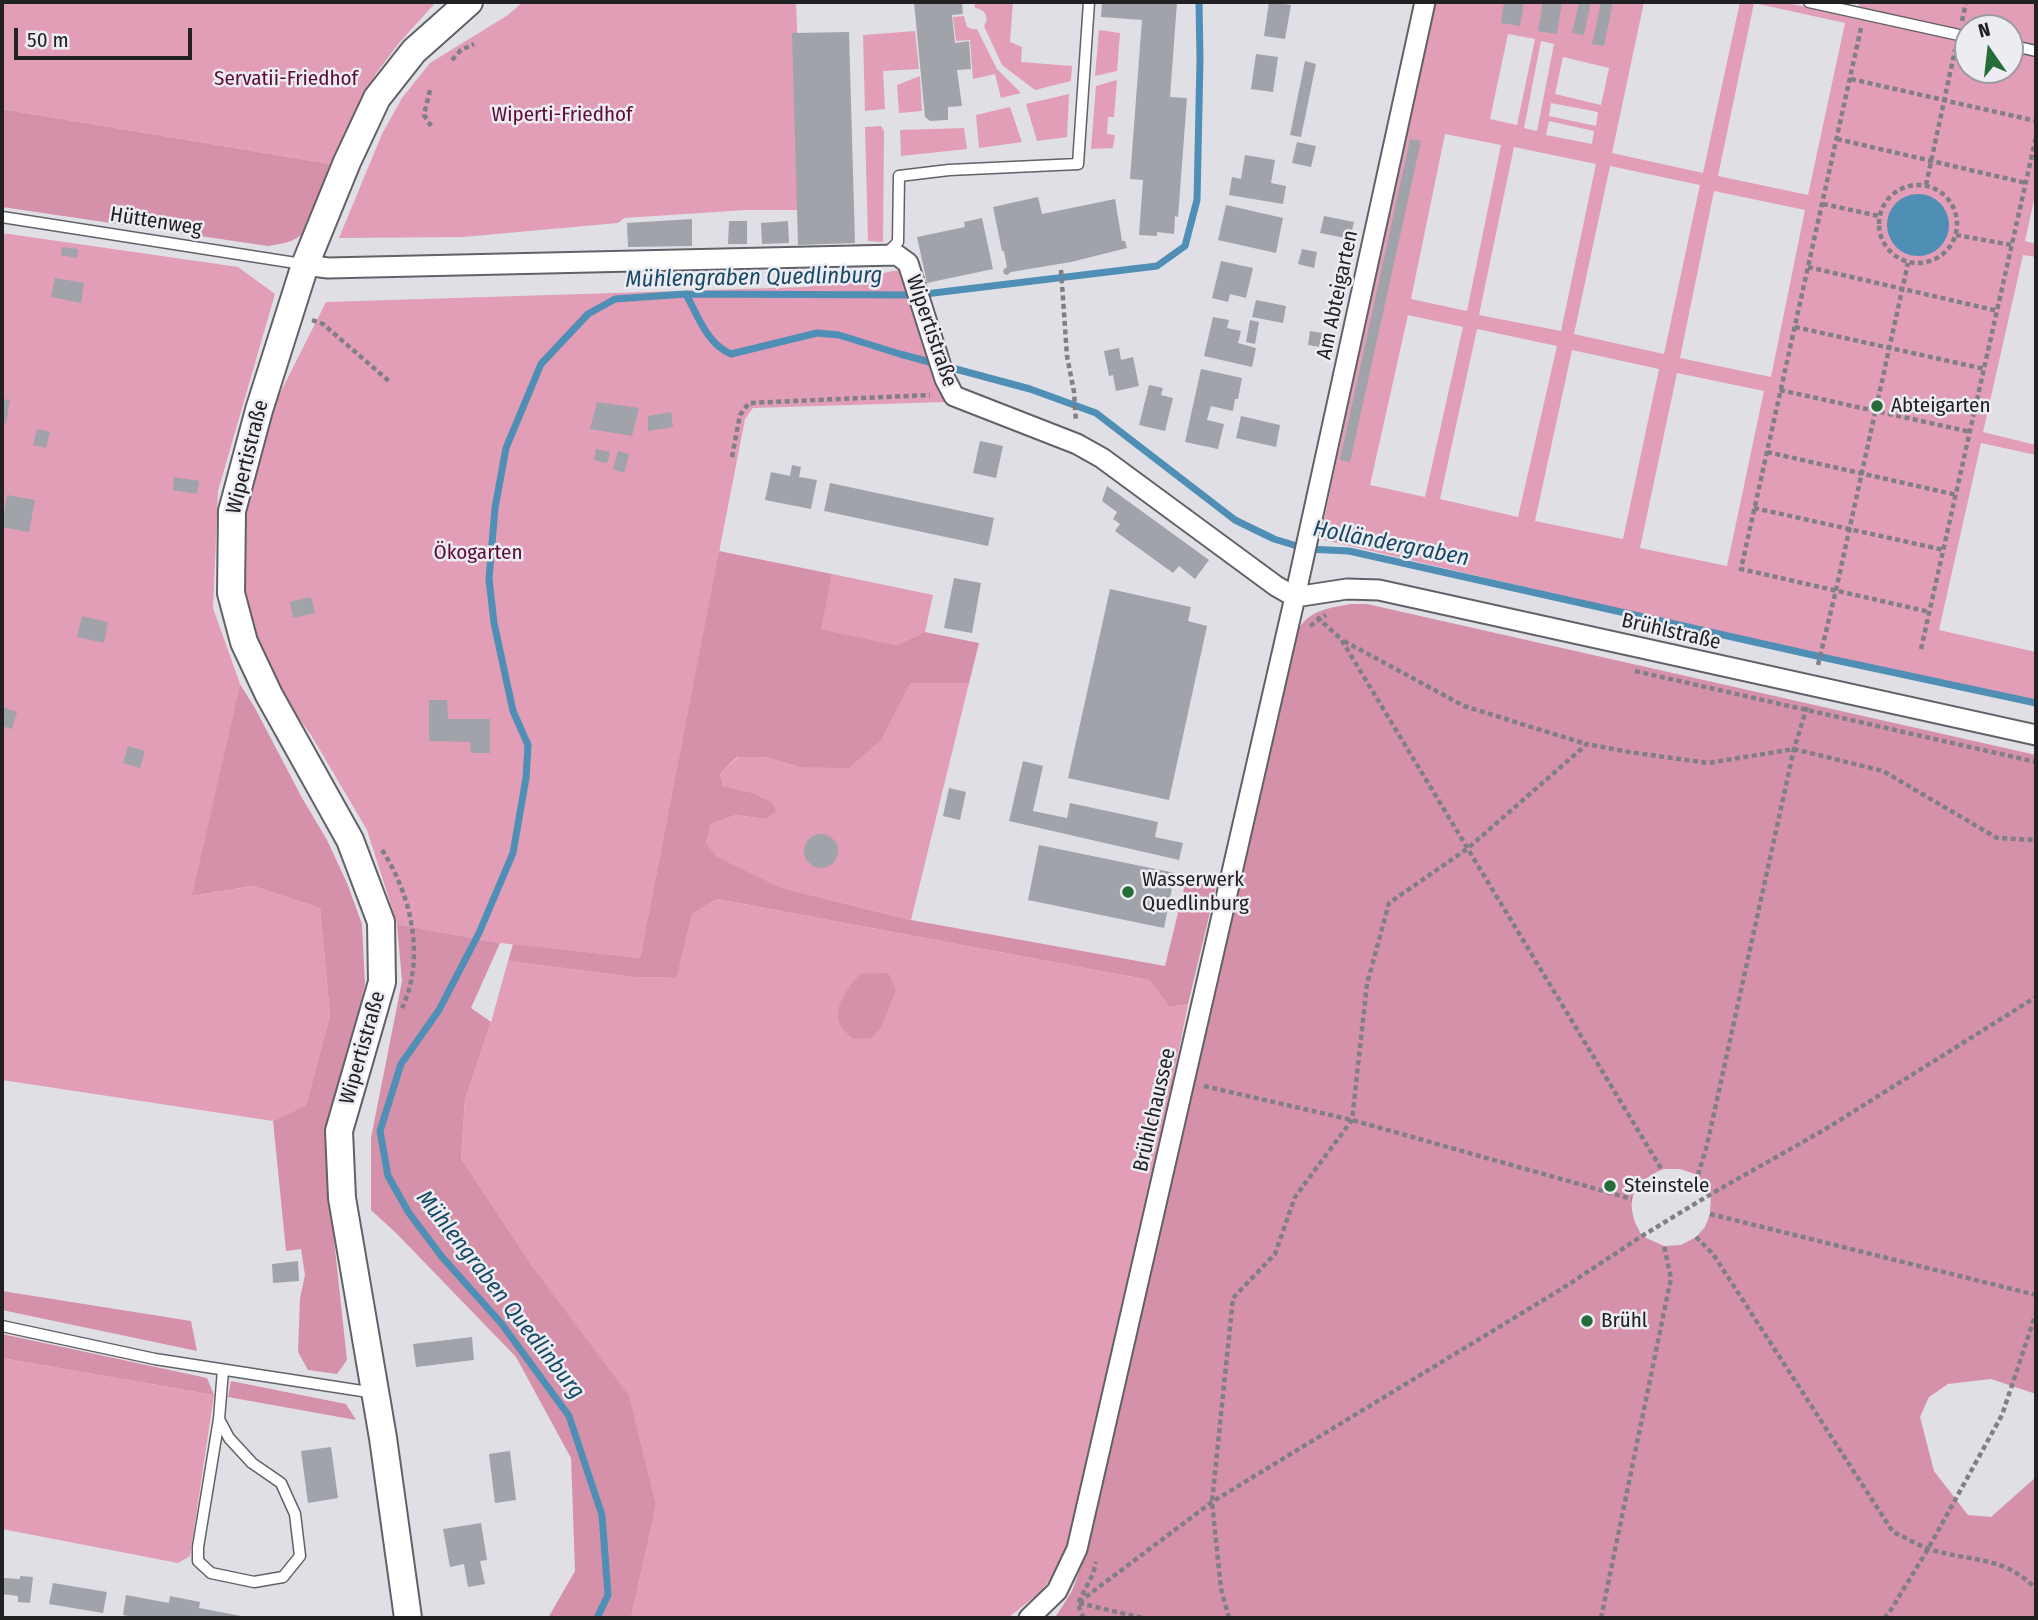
<!DOCTYPE html>
<meta charset="utf-8">
<style>
body{margin:0}
#map{position:relative;width:2038px;height:1620px;overflow:hidden;background:#e0dfe6;font-family:"Fira Sans Condensed",sans-serif}
canvas{display:block}
.frame{position:absolute;inset:0;border:4px solid #212124;pointer-events:none}
.north{position:absolute;left:1954px;top:14px;width:70px;height:70px;box-sizing:border-box;background:#edecf3;border:2px solid #9b9ba0;border-radius:50%;rotate:346deg;font-size:19px;font-weight:700;line-height:28px;text-align:center;color:#212124}
.north::after{content:'';display:block;margin:auto;width:24px;height:32px;background:#266c38;clip-path:polygon(50% 0,100% 100%,50% 72%,0 100%)}
.scale{position:absolute;left:14px;top:28px;width:178px;height:32px;box-sizing:border-box;border:4px solid #212124;border-top:0;padding-left:9px;font-size:21px;line-height:24px;white-space:nowrap;color:#212124;-webkit-text-stroke:5px #edecf3;paint-order:stroke}
</style>
<div id="map">
<canvas width="2038" height="1620"></canvas>
<div class="frame"></div>
<div class="north">N</div>
<div class="scale">50 m</div>
</div>
<script>
const ctx = document.querySelector('canvas').getContext('2d');
ctx.lineJoin = 'round';
function fillPath(path, color) {
  ctx.fillStyle = color;
  ctx.fill(path, 'evenodd');
}
function strokePath(path, color, width, dash) {
  ctx.strokeStyle = color;
  ctx.lineWidth = width;
  ctx.lineCap = dash ? 'butt' : 'round';
  ctx.setLineDash(dash || []);
  ctx.stroke(path);
}
function write(font, color, halo, rows, align = 'center') {
  ctx.font = font + ' "Fira Sans Condensed",sans-serif';
  ctx.lineWidth = 5;
  ctx.setLineDash([]);
  ctx.textBaseline = 'middle';
  ctx.strokeStyle = halo;
  ctx.fillStyle = color;
  for (const [text, x, y, turn = 0] of rows) {
    ctx.save();
    ctx.translate(x, y);
    ctx.rotate((+turn || 0) * Math.PI / 180);
    ctx.textAlign = isNaN(turn) ? turn : align;
    if (halo) ctx.strokeText(text, 0, 0);
    ctx.fillText(text, 0, 0);
    ctx.restore();
  }
}
fillPath(new Path2D(`
 M 2,2 L 436,2 L 399,43 L 375,75 L 330,164 L 2,109 Z
 M 523,2 L 796,2 L 804,210 L 746,210 L 624,218 L 618,223 L 463,237 L 339,238 L 382,134 L 402,98 L 430,63 L 508,15 Z
 M 974,2 L 1013,2 L 1010,42 L 1022,47 L 1021,62 L 1072,66 L 1071,81 L 1035,90 L 1002,65 L 984,26 C 990,18 985,9 975,8 Z
 M 1434,2 L 1644,2 L 1612,153 L 1703,173 L 1740,2 L 1782,2 L 1856,17 L 1860,2 L 2036,2 L 2036,191 L 2025,241 L 2036,244 L 2036,257 L 2023,255 L 1983,432 L 2036,445 L 2036,455 L 1981,443 L 1939,630 L 2036,652 L 2036,700 L 1713,631 L 1320,539 ZM 1754,3 L 1845,23 L 1808,195 L 1718,176 ZM 1968,28 L 2010,28 L 2010,70 L 1968,70 ZM 1508,34 L 1535,39 L 1517,125 L 1490,119 ZM 1541,41 L 1554,44 L 1537,131 L 1524,128 ZM 1563,57 L 1609,68 L 1601,105 L 1555,94 ZM 1551,103 L 1598,112 L 1596,126 L 1549,116 ZM 1549,121 L 1594,131 L 1592,144 L 1546,135 ZM 1445,134 L 1501,145 L 1467,311 L 1411,299 ZM 1514,147 L 1596,164 L 1561,331 L 1479,315 ZM 1610,166 L 1700,185 L 1664,354 L 1574,334 ZM 1714,191 L 1805,210 L 1771,377 L 1680,358 ZM 1408,315 L 1463,327 L 1425,497 L 1370,485 ZM 1477,329 L 1557,346 L 1518,517 L 1440,499 ZM 1572,350 L 1659,369 L 1623,539 L 1535,521 ZM 1677,373 L 1764,391 L 1727,566 L 1640,548 Z
 M 964,16 L 967,27 L 972,29 L 977,29 L 997,69 L 1021,93 L 1001,98 L 995,74 L 973,79 L 970,40 L 956,41 L 953,17 Z
 M 1099,30 L 1120,33 L 1117,71 L 1095,76 Z
 M 915,31 L 919,69 L 883,71 L 885,109 L 865,111 L 863,35 Z
 M 920,76 L 922,111 L 899,113 L 897,85 Z
 M 1117,80 L 1114,117 L 1108,117 L 1107,134 L 1115,135 L 1113,148 L 1091,149 L 1096,86 Z
 M 1069,94 L 1067,137 L 1037,141 L 1026,104 Z
 M 1010,107 L 1022,142 L 979,148 L 976,115 Z
 M 881,126 L 884,131 L 883,242 L 868,241 L 865,127 Z
 M 964,128 L 967,149 L 901,156 L 900,130 Z
 M 2,233 L 238,267 L 275,294 L 218,491 L 213,608 L 240,684 L 193,896 L 253,886 L 320,908 L 330,1015 L 306,1105 L 273,1121 L 2,1080 Z
 M 899,270 L 946,402 L 753,408 L 745,419 L 640,958 L 500,943 L 397,924 L 367,830 L 311,735 L 284,698 L 257,646 L 242,593 L 242,526 L 266,421 L 326,302 L 807,287 Z
 M 832,574 L 933,595 L 925,632 L 896,645 L 820,629 Z
 M 911,683 L 969,683 L 911,920 L 782,888 L 716,857 L 706,843 L 711,824 L 736,815 L 766,819 L 771,801 L 750,792 L 723,786 L 720,774 L 738,757 L 765,757 L 799,767 L 882,739 Z
 M 717,899 L 1149,980 L 1169,1007 L 1188,1004 L 1157,1160 L 1086,1463 L 1067,1552 L 1054,1575 L 1039,1593 L 1008,1618 L 631,1618 L 656,1506 L 534,1269 L 461,1158 L 465,1100 L 491,1022 L 508,961 L 635,977 L 677,978 L 692,914 Z
 M 2,1358 L 214,1395 L 190,1556 L 178,1563 L 2,1529 Z`), '#e19eb6');
fillPath(new Path2D(`
 M 2,109 L 330,164 C 324,180 311,227 300,236 C 291,243 279,244 268,246 L 2,207 Z
 M 719,551 L 832,574 L 821,629 L 896,645 L 925,632 L 979,643 L 969,683 L 911,683 L 882,739 L 849,768 L 799,767 L 765,757 L 737,757 L 720,774 L 723,786 L 750,792 L 771,801 L 776,811 L 766,819 L 736,815 L 711,824 L 706,843 L 717,857 L 782,888 L 911,920 L 1165,966 L 1186,880 L 1216,887 L 1188,1004 L 1169,1007 L 1149,980 L 717,899 L 692,914 L 677,978 L 635,977 L 508,961 L 513,944 L 640,958 Z
 M 1351,604 L 1367,604 L 2036,755 L 2036,1394 L 1991,1379 L 1948,1384 L 1929,1397 L 1920,1417 L 1934,1471 L 1968,1515 L 1991,1517 L 2036,1477 L 2036,1618 L 1057,1618 L 1056,1616 L 1072,1591 L 1086,1552 L 1190,1090 L 1249,844 L 1297,631 C 1309,610 1329,608 1351,604 ZM 1664,1169 L 1680,1169 L 1698,1175 L 1711,1194 L 1710,1214 L 1705,1227 L 1696,1237 L 1681,1245 L 1664,1246 L 1642,1236 C 1639,1230 1634,1222 1633,1215 C 1627,1191 1643,1177 1664,1169 Z
 M 240,684 L 255,708 L 301,796 L 327,840 L 347,883 L 362,924 L 365,984 L 345,1069 L 330,1203 L 347,1360 L 337,1374 L 308,1370 L 298,1352 L 300,1298 L 305,1275 L 301,1249 L 286,1251 L 273,1121 L 306,1105 L 330,1015 L 320,908 L 253,886 L 192,896 Z
 M 397,924 L 500,943 L 471,1008 L 491,1022 L 465,1100 L 461,1158 L 534,1269 L 629,1396 L 656,1506 L 631,1618 L 548,1618 L 575,1571 L 571,1458 L 516,1357 L 397,1234 L 371,1210 L 371,1138 L 402,981 Z
 M 888,973 L 896,989 L 881,1028 L 871,1038 L 853,1039 C 849,1035 843,1030 841,1026 C 831,1007 849,987 860,974 Z
 M 2,1291 L 191,1321 L 197,1351 L 2,1310 Z
 M 2,1334 L 207,1378 L 214,1395 L 2,1358 Z
 M 231,1381 L 346,1404 L 356,1420 L 228,1397 Z`), '#d691aa');
fillPath(new Path2D(`
 M1887 225a31 31 0 1 1 62 0a31 31 0 1 1-62 0Z`), '#4f8eb5');
strokePath(new Path2D(`
 M 686,294 C 698,316 707,344 731,354 L 817,333 L 839,335 L 900,354 L 1030,389 L 1096,413 L 1235,520 L 1274,539 L 1307,549 L 1349,551 L 1826,658 L 2036,703
 M 597,1618 L 608,1595 L 602,1515 L 569,1416 L 501,1323 L 442,1257 L 409,1213 L 388,1176 L 380,1131 L 401,1064 L 439,1010 L 479,933 L 513,853 L 526,778 L 528,745 L 513,711 L 494,623 L 489,579 L 495,508 L 506,448 L 541,364 L 588,314 L 615,299 L 686,294 L 917,295 L 1157,266 L 1185,246 L 1197,200 L 1200,59 L 1199,2`), '#4f8eb5', 7);
fillPath(new Path2D(`
 M 914,2 L 962,2 L 963,14 L 952,15 L 955,43 L 969,41 L 971,69 L 957,70 L 962,106 L 948,107 L 948,120 L 930,121 L 925,117 Z
 M 1102,2 L 1177,2 L 1170,97 L 1187,98 L 1178,217 L 1175,216 L 1174,234 L 1157,232 L 1157,236 L 1139,235 L 1143,180 L 1130,179 L 1142,20 L 1101,17 Z
 M 1269,2 L 1291,5 L 1285,39 L 1264,36 Z
 M 1504,2 L 1524,2 L 1520,26 L 1501,23 Z
 M 1543,2 L 1562,2 L 1557,34 L 1538,31 Z
 M 1579,2 L 1591,2 L 1584,35 L 1572,33 Z
 M 1601,2 L 1613,2 L 1604,46 L 1592,44 Z
 M 849,32 L 855,243 L 798,245 L 792,33 Z
 M 1256,54 L 1278,57 L 1273,92 L 1251,89 Z
 M 1305,61 L 1316,64 L 1301,137 L 1290,135 Z
 M 1410,139 L 1421,141 L 1350,462 L 1340,460 Z
 M 1297,142 L 1316,146 L 1311,167 L 1292,163 Z
 M 1245,155 L 1275,160 L 1271,183 L 1286,186 L 1283,204 L 1229,195 L 1232,177 L 1241,179 Z
 M 1038,197 L 1042,214 L 1115,199 L 1122,241 L 1125,241 L 1127,248 L 1071,262 L 1011,272 L 1007,275 L 1004,274 L 1003,270 L 1007,267 L 1004,251 L 1002,251 L 993,207 Z
 M 1226,205 L 1283,218 L 1276,253 L 1218,240 Z
 M 1324,216 L 1354,222 L 1350,239 L 1320,233 Z
 M 982,218 L 993,269 L 927,283 L 917,237 L 965,227 L 964,222 Z
 M 692,219 L 692,246 L 628,247 L 627,223 Z
 M 729,221 L 747,221 L 747,244 L 728,244 Z
 M 788,221 L 789,243 L 762,244 L 761,223 Z
 M 62,247 L 78,249 L 77,258 L 61,255 Z
 M 1302,249 L 1317,252 L 1314,268 L 1298,264 Z
 M 1221,261 L 1253,268 L 1246,298 L 1230,294 L 1228,302 L 1212,298 Z
 M 55,278 L 84,283 L 81,303 L 51,297 Z
 M 1256,300 L 1286,306 L 1283,323 L 1252,317 Z
 M 1213,317 L 1229,320 L 1227,328 L 1241,331 L 1238,343 L 1256,348 L 1252,367 L 1204,356 Z
 M 1250,320 L 1259,322 L 1255,344 L 1246,342 Z
 M 1310,331 L 1336,335 L 1334,349 L 1308,345 Z
 M 1119,348 L 1121,360 L 1133,357 L 1139,386 L 1116,391 L 1113,375 L 1109,376 L 1104,351 Z
 M 1201,369 L 1242,378 L 1238,399 L 1235,399 L 1233,411 L 1211,406 L 1207,420 L 1224,424 L 1218,449 L 1185,442 Z
 M 1149,385 L 1163,388 L 1161,395 L 1173,398 L 1165,431 L 1139,425 Z
 M 2,399 L 10,400 L 6,423 L 2,422 Z
 M 597,402 L 639,408 L 632,436 L 590,429 Z
 M 671,412 L 673,427 L 648,431 L 648,416 Z
 M 1241,416 L 1280,425 L 1276,447 L 1236,438 Z
 M 37,429 L 50,432 L 46,448 L 33,445 Z
 M 980,441 L 1003,446 L 996,478 L 973,473 Z
 M 596,449 L 610,452 L 607,463 L 594,460 Z
 M 618,451 L 629,454 L 624,473 L 613,469 Z
 M 792,465 L 801,467 L 799,477 L 817,480 L 811,509 L 765,500 L 771,472 L 790,476 Z
 M 174,477 L 199,481 L 197,494 L 173,490 Z
 M 830,483 L 994,518 L 988,546 L 824,511 Z
 M 1107,486 L 1209,560 L 1195,579 L 1179,566 L 1173,573 L 1115,531 L 1120,524 L 1113,519 L 1117,512 L 1102,501 Z
 M 7,495 L 35,500 L 29,532 L 2,527 Z
 M 954,578 L 981,583 L 972,633 L 944,628 Z
 M 1110,589 L 1191,607 L 1188,621 L 1207,626 L 1169,800 L 1068,778 Z
 M 311,597 L 315,613 L 293,618 L 290,602 Z
 M 82,616 L 108,622 L 104,643 L 77,637 Z
 M 429,700 L 447,700 L 448,719 L 490,719 L 490,753 L 471,753 L 470,742 L 429,741 Z
 M 2,707 L 17,712 L 12,729 L 2,726 Z
 M 128,746 L 145,751 L 140,768 L 123,763 Z
 M 1023,761 L 1043,766 L 1033,811 L 1067,818 L 1070,803 L 1158,822 L 1155,837 L 1183,843 L 1179,860 L 1009,821 Z
 M 949,788 L 966,792 L 960,820 L 943,816 Z
 M804 851a17 17 0 1 1 34 0a17 17 0 1 1-34 0Z
 M 1039,845 L 1175,873 L 1164,928 L 1028,900 Z
 M 298,1261 L 299,1281 L 273,1283 L 272,1264 Z
 M 472,1337 L 474,1360 L 416,1367 L 413,1344 Z
 M 331,1447 L 338,1498 L 308,1503 L 301,1451 Z
 M 510,1451 L 516,1500 L 495,1503 L 489,1454 Z
 M 481,1523 L 487,1560 L 480,1561 L 485,1584 L 468,1587 L 464,1564 L 450,1567 L 443,1529 Z
 M 20,1576 L 33,1577 L 30,1603 L 18,1602 L 18,1596 L 2,1594 L 4,1578 L 20,1579 Z
 M 53,1583 L 107,1592 L 103,1613 L 49,1604 Z
 M 126,1595 L 169,1603 L 170,1596 L 200,1602 L 199,1608 L 252,1618 L 138,1618 L 123,1615 Z`), '#a0a3a9');
const lane = new Path2D(`
 M 1809,2 L 1968,37
 M 2010,45 L 2036,51
 M 2,217 L 302,264
 M 887,253 L 898,242 L 899,176 L 949,170 L 1078,164 L 1089,2
 M 2,1326 L 155,1359 L 375,1393
 M 219,1419 L 198,1547 L 198,1561 L 211,1573 L 254,1582 L 283,1577 L 300,1556 L 295,1514 L 281,1483 L 252,1463 L 229,1438 L 219,1419 L 223,1370`);
const street = new Path2D(`
 M 305,265 L 328,268 L 897,255 L 908,263 L 945,379 L 954,396 L 1077,444 L 1102,458 L 1276,586 L 1295,597
 M 1295,597 L 1347,589 L 1379,590 L 2036,735
 M 1029,1618 L 1057,1591 L 1077,1549 L 1295,597 L 1425,2`);
const secondary = new Path2D(`
 M 408,1618 L 383,1438 L 342,1198 L 339,1131 L 382,982 L 381,922 L 350,840 L 269,695 L 244,642 L 231,593 L 232,511 L 259,410 L 305,265 L 347,162 L 377,98 L 414,51 L 469,2`);
strokePath(lane, '#636168', 13);
strokePath(street, '#636168', 23);
strokePath(secondary, '#636168', 30);
strokePath(new Path2D(`
 M 1962,21 L 1966,2
 M 1861,28 L 1741,569 L 1930,612
 M 452,60 L 461,50 L 474,44
 M 1851,79 L 2036,121
 M 430,90 L 424,115 L 431,126
 M 1837,139 L 2026,183
 M1879 224a39 39 0 1 1 78 0a39 39 0 1 1-78 0Z
 M 1926,185 L 1955,50
 M 1823,204 L 1879,216
 M 1956,235 L 2012,245
 M 1808,267 L 1998,311
 M 1061,270 L 1067,356 L 1074,392 L 1076,422
 M 312,320 L 323,324 L 390,382
 M 1795,327 L 1985,369
 M 1780,390 L 1971,432
 M 1767,452 L 1957,495
 M 732,457 L 740,415 L 749,403 L 930,395
 M 1754,508 L 1944,550
 M 1317,617 L 1341,639 L 1662,1170
 M 1310,626 L 1326,615
 M 1344,641 L 1464,706 L 1586,744
 M 1921,649 L 2036,137
 M 1818,665 L 1836,590 L 1908,263
 M 1635,671 L 2036,762
 M 382,850 C 411,894 426,958 402,1008
 M 1204,1086 L 1352,1120 L 1632,1199
 M 1698,1175 L 1707,1145 L 1794,749 L 1807,707
 M 1710,1214 L 2036,1295
 M 1696,1237 L 1713,1254 L 1893,1532 C 1905,1537 1917,1545 1929,1549 C 1969,1562 2004,1555 2036,1589
 M 1079,1602 L 1212,1502 L 1563,1288 L 1642,1236 L 1711,1194 L 1824,1130 L 2036,997
 M 1079,1603 L 1142,1618
 M 1084,1618 L 1081,1613 L 1078,1603 L 1093,1574 L 1096,1562
 M 1229,1618 L 1221,1589 L 1212,1502 L 1233,1298 L 1275,1254 L 1295,1197 L 1352,1120 L 1367,984 L 1389,903 L 1467,849 L 1587,744 L 1629,752 L 1708,763 L 1794,749 L 1883,771 L 1997,838 L 2036,840
 M 1601,1618 L 1671,1278 L 1664,1246
 M 1884,1618 L 1889,1613 L 1928,1549 L 2002,1415 L 2036,1313`), '#807f84', 4.5, [5, 3.5]);
strokePath(lane, '#fff', 10);
strokePath(street, '#fff', 19);
strokePath(secondary, '#fff', 26);
for (const [x, y, r, color] of [
 [1877,406,7,"#266c38"],
 [1128,892,7,"#266c38"],
 [1610,1186,7,"#266c38"],
 [1587,1321,7,"#266c38"]
]) {
  const dot = new Path2D();
  dot.arc(x, y, r, 0, 2 * Math.PI);
  ctx.fillStyle = color;
  ctx.fill(dot);
  strokePath(dot, '#edecf3', 2.5);
}
write('21px', '#5d0c35', '#edecf3', [
 ["Servatii-Friedhof",286,79],
 ["Wiperti-Friedhof",562,115],
 ["Ökogarten",478,553]
]);
write('21px', '#212124', '#edecf3', [
 ["Hüttenweg",156,222,9],
 ["Am Abteigarten",1338,295,-78],
 ["Wipertistraße",931,331,71],
 ["Wipertistraße",248,457,-76],
 ["Brühlstraße",1671,632,13],
 ["Wipertistraße",363,1048,-74],
 ["Brühlchaussee",1155,1110,-77]
]);
write('21px', '#212124', '#edecf3', [
 ["Abteigarten",1891,406],
 ["Wasserwerk",1142,880],
 ["Quedlinburg",1142,904],
 ["Steinstele",1624,1186],
 ["Brühl",1601,1321]
], 'left');
write('italic 23px', '#174965', '#edecf3', [
 ["Mühlengraben Quedlinburg",754,278,-1],
 ["Holländergraben",1391,544,11],
 ["Mühlengraben Quedlinburg",500,1295,52]
]);
</script>
